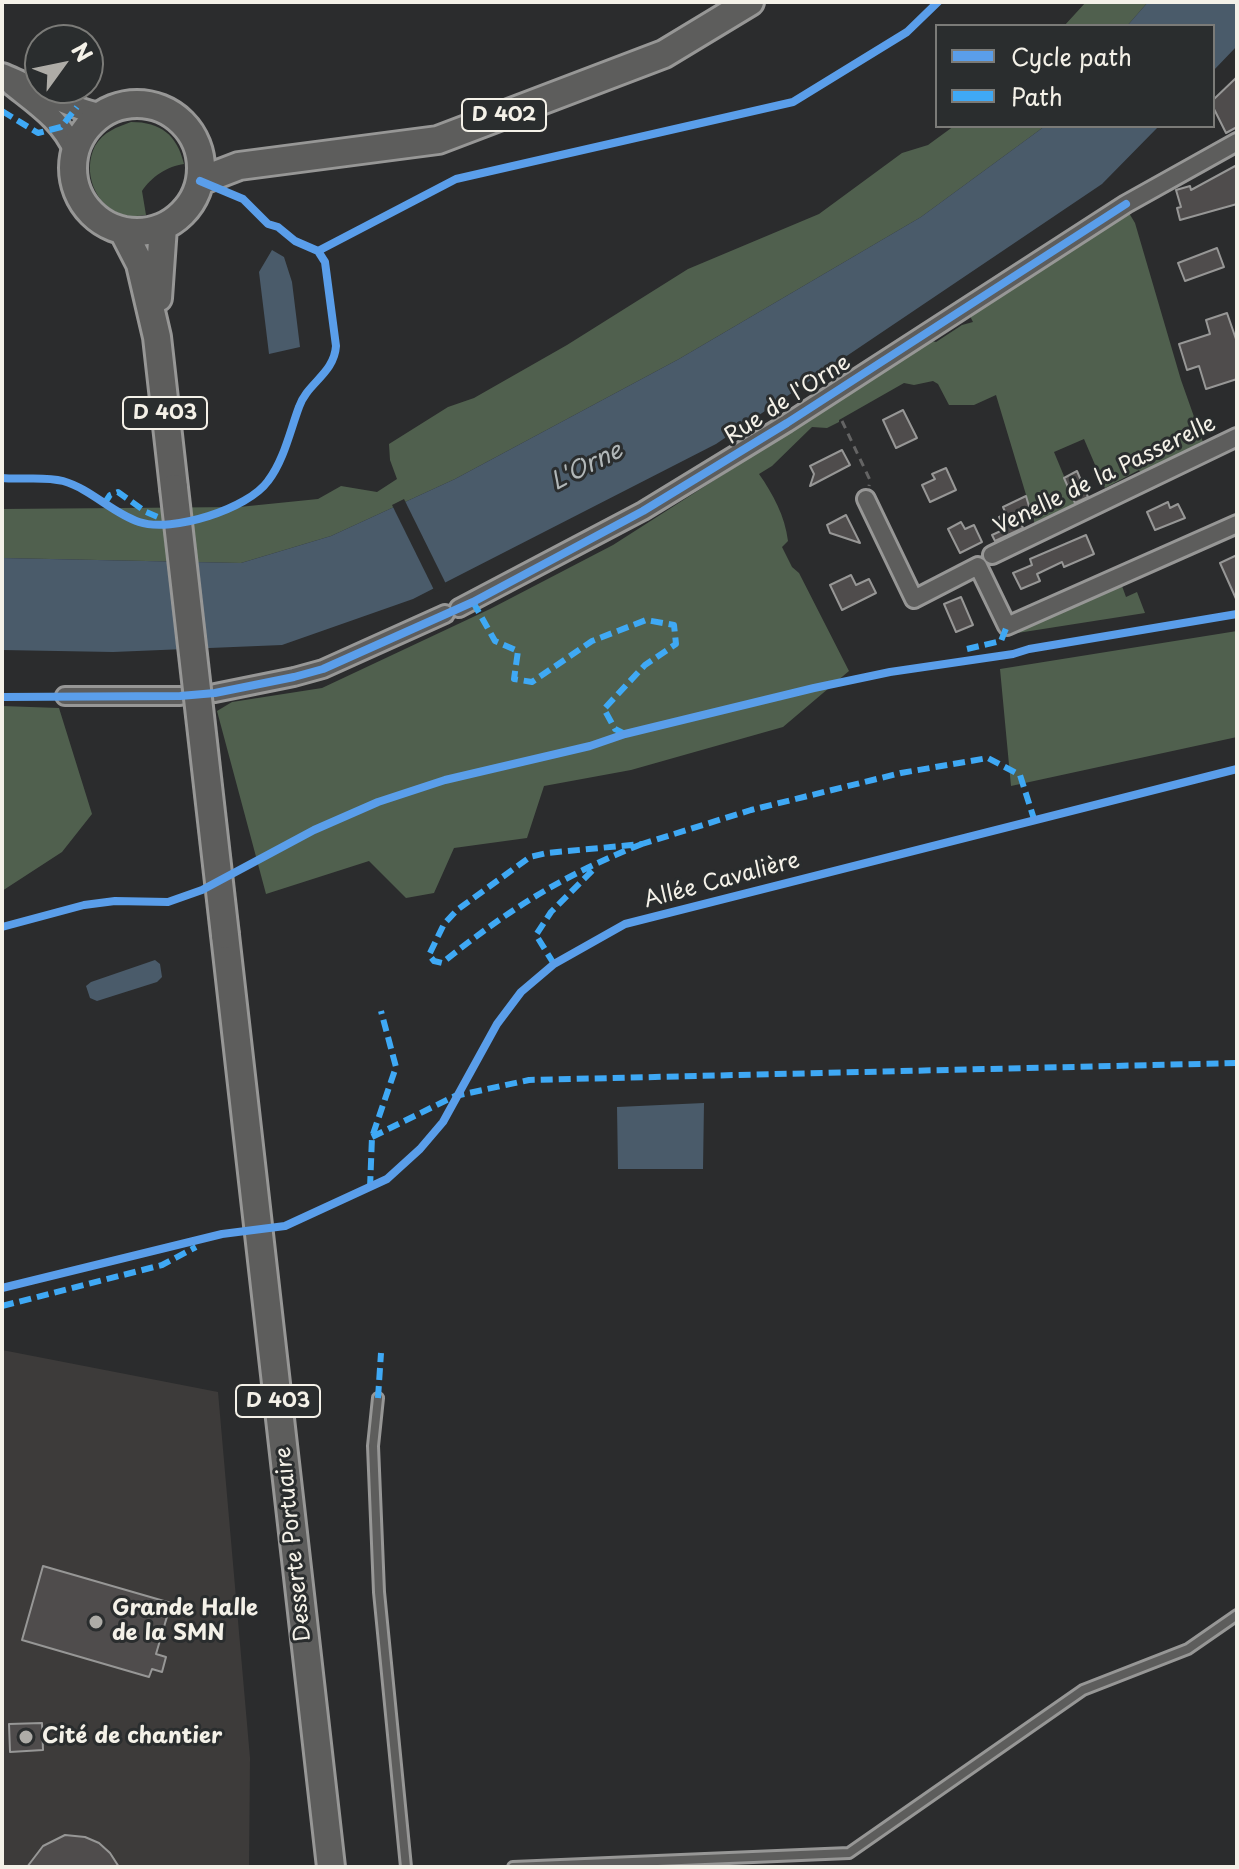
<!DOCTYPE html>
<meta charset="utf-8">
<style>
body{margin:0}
#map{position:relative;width:1239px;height:1869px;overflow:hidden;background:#2b2c2d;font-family:"Playpen Sans",sans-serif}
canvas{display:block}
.frame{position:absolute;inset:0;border:4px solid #f4f1e8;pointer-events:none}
.legend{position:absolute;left:935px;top:24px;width:280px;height:104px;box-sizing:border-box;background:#2a2d2e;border:2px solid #7b7b78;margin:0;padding:10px 14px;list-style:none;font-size:24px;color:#f4f1e8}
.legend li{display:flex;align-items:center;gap:16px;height:40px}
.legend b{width:40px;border:2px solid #7b7b78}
.north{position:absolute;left:24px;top:24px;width:80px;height:80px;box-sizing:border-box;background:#2a2d2e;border:2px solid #7b7b78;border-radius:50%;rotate:57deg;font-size:22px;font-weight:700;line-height:32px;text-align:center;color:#f4f1e8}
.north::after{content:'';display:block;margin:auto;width:28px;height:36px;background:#aeaca7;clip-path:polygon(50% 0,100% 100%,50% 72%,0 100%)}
</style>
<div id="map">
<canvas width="1239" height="1869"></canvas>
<div class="frame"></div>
<ul class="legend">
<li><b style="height:10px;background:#5a9eea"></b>Cycle path</li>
<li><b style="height:10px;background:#3fa9f5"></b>Path</li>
</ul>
<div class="north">N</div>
</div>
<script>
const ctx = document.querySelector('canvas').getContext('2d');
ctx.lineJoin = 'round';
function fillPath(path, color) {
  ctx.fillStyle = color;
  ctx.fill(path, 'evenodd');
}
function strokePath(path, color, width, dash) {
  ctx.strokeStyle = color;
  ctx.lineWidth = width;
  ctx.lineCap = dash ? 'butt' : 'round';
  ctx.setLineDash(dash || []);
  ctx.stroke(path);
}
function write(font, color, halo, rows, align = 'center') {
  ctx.font = font + ' "Playpen Sans",sans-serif';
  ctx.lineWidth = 6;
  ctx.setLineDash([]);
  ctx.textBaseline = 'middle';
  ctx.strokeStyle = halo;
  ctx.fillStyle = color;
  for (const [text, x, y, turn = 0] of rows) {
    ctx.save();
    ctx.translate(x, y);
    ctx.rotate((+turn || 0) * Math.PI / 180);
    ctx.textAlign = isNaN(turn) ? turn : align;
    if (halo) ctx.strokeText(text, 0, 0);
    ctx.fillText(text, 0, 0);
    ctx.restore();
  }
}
fillPath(new Path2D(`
 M 2,1350 L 218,1392 L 250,1758 L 249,1867 L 2,1867 Z`), '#3d3b3a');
fillPath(new Path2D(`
 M 1086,2 L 1148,2 L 1127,26 L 1064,26 Z
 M 131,122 C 161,122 177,135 184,164 C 168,166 151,177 142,191 L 146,215 C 138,216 128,217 121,214 C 95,205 82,172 95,146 C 103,132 117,127 131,122 Z
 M 954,126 L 1045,126 L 921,217 L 679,359 L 455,479 L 331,536 L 241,563 L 2,558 L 2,509 L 239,507 L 318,499 L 341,486 L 377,492 L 397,479 L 390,460 L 389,444 L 448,407 L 474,398 L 567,345 L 688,269 L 819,214 L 902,153 L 928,145 Z
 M 1129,213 L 1135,223 L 1181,380 L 1204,445 L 1144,476 L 1139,470 L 1105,488 L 1084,439 L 1054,452 L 1078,510 L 1036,528 L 996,395 L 974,405 L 949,405 L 938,384 L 933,381 L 914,385 L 904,383 L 839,420 L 839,422 L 827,428 L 812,427 L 772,466 L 759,474 C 773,494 785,516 788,541 L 782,547 L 792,567 L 799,573 L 849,671 L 783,727 L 631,770 L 544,786 L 527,838 L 454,848 L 434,893 L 406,898 L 369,861 L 266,894 L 217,711 L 232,702 L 322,688 L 490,609 L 613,545 L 932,341 L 936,342 L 962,325 L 973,322 L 968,312 Z
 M 1122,586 L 1126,597 L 1137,592 L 1145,613 L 1011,634 Z
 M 1237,631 L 1237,737 L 1011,786 L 1000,669 Z
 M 2,706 L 59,708 L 92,814 L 62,852 L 2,891 Z`), '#50604e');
fillPath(new Path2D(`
 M 1148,2 L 1237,2 L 1237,46 L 1213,71 L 1213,26 L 1127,26 Z
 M 1045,126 L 1159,126 L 1102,184 L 716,444 L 413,599 L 282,645 L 113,652 L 2,650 L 2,558 L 241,563 L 331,536 L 455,479 L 679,359 L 921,217 Z
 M 272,250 L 284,257 L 292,282 L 300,347 L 269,354 L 259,272 Z
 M 155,960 L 160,964 L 162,977 L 157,982 L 97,1001 L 90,998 L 86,986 L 91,982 Z
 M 704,1103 L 703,1169 L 618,1169 L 617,1107 Z`), '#4a5b6a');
fillPath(new Path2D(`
 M 404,499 L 447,586 L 435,592 L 392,505 Z`), '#2b2c2d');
const building = new Path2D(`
 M 1237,77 L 1237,127 L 1226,133 L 1213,107 L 1213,100 Z
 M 1237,165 L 1237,204 L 1180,220 L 1177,208 L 1181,207 L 1176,190 L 1190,186 L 1191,190 Z
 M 1217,248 L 1224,267 L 1185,281 L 1178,263 Z
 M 1227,313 L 1237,342 L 1237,379 L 1206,389 L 1199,366 L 1187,370 L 1179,344 L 1210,334 L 1206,320 Z
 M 903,410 L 917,438 L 896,448 L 883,420 Z
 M 842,450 L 850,465 L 810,486 L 814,474 L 810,466 Z
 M 946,468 L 956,490 L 930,502 L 922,485 L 935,479 L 932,474 Z
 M 1077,471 L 1088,497 L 1075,503 L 1064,478 Z
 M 1026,496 L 1031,513 L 1019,519 L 1023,528 L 995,541 L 992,535 L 1005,529 L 999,517 L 1006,514 L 1003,507 Z
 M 1168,502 L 1170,508 L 1178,504 L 1185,518 L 1155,530 L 1147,512 Z
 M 846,515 L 860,543 L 830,533 L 827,525 Z
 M 961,522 L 965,529 L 974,525 L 982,542 L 960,553 L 948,529 Z
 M 1086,535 L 1094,554 L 1064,567 L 1062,562 L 1037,574 L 1040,581 L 1021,589 L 1013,573 L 1032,565 L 1030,559 Z
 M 1237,555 L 1237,601 L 1220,563 Z
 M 851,575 L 856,585 L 869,579 L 876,593 L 842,610 L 830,585 Z
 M 961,597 L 973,625 L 956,632 L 944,604 Z
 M 43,1566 L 171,1603 L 156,1654 L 166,1657 L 162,1672 L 152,1669 L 149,1677 L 22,1640 Z
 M 42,1723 L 43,1750 L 10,1752 L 9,1724 Z
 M 65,1835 L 85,1837 L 99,1843 L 110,1853 L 119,1867 L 27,1867 L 43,1846 Z`);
fillPath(building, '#4f4c4c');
strokePath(building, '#979796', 2);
const service = new Path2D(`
 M 378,1398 L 373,1446 L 379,1592 L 406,1867
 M 513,1867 L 849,1853 L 1083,1690 L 1188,1649 L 1237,1615`);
const minor = new Path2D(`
 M 866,499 L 914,599 L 978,566 L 1007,626 L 1237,524
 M 992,555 L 1237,437
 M 459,608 L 643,511 L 787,423 L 1126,204 L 1237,142
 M 215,693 L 294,677 L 323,669 L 445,614
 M 65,696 L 180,696`);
const tertiary = new Path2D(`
 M 2,74 C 31,85 74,111 102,114
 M 12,85 C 37,105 62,121 75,152`);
const primary = new Path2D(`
 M73 168a64 64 0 1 1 128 0a64 64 0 1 1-128 0Z
 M 200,181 L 239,166 L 438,140 L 664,54 L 750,2
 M 123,231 L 140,264 L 157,337 L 174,488
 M 158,298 L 163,227
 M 225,935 L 331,1867`);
strokePath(service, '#979796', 14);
strokePath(minor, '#979796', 22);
strokePath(tertiary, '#979796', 26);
strokePath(primary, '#979796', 32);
strokePath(new Path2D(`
 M 842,421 L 870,480 L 869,486
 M 285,1226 L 387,1179 L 420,1149 L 443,1122 L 497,1024 L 521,992 L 554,964 L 625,924 L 1237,769`), '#646464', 3, [8, 6]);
strokePath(service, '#5d5d5c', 8);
strokePath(minor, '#5d5d5c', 16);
strokePath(tertiary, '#5d5d5c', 20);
strokePath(primary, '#5d5d5c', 26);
const primaryBridge = new Path2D(`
 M 174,488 L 225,935`);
strokePath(primaryBridge, '#979796', 32, []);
strokePath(new Path2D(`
 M 222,1234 L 285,1226`), '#646464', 3, [8, 6]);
strokePath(primaryBridge, '#5d5d5c', 26);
strokePath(new Path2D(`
 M 2,111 L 38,133 L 61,127 L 77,107
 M 104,504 L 110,495 L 118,492 L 146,512 L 160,518
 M 473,602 L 495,641 L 518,651 L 514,679 L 532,682 L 592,641 L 646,620 L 674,625 L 676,644 L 645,665 L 604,709 L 615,729 L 625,734
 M 967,649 L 1001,641 L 1007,626
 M 642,844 C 563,875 508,910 442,963 L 434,961 L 429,955 L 444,924 L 457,910 L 530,857 L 547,853 L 642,844 L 751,810 L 901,773 L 988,758 L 1020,775 L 1034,819
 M 554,964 L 536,935 L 551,912 L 595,868
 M 372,1137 L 455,1096 L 529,1080 L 1237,1063
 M 370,1188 L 372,1137 L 396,1067 L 381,1011
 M 2,1306 L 162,1265 L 196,1247
 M 378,1398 L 381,1353`), '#3fa9f5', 6, [12, 6]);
strokePath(new Path2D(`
 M 318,251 L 456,179 L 793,102 L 907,32 L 938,2
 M 2,478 C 22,480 44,476 63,481 C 91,489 112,513 139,522 C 172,533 248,509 268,481 C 284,460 290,431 299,407 C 307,383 334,374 336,346 L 325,262 L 318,251 L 295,241 L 278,227 L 268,224 L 243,199 L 200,181
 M 2,697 L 180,696 L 215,693 L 294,677 L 323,669 L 473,602 L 643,511 L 787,423 L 1126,204
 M 2,927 L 84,905 L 115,901 L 168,902 L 202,890 L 314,830 L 378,802 L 445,780 L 590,746 L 625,734 L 814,688 L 890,672 L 1013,654 L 1029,649 L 1237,614
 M 2,1288 L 222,1234 L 285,1226 L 387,1179 L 420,1149 L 443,1122 L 497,1024 L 521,992 L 554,964 L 625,924 L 1237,769`), '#5a9eea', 8);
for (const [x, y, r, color] of [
 [96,1622,8,"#aeaca7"],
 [26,1737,8,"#aeaca7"]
]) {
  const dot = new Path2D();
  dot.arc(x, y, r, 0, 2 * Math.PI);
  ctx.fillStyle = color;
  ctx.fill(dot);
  strokePath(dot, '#2a2d2e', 3);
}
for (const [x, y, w] of [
 [504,115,84],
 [165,413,84],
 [278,1401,84]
]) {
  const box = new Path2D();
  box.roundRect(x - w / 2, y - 16, w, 32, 6);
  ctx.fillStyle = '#2a2d2e';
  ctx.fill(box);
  strokePath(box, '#f4f1e8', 2);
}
write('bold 20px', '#f4f1e8', null, [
 ["D 402",504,115],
 ["D 403",165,413],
 ["D 403",278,1401]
]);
write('22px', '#f4f1e8', '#2a2d2e', [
 ["Rue de l'Orne",788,400,-33],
 ["Venelle de la Passerelle",1105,476,-26],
 ["Allée Cavalière",722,881,-15],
 ["Desserte Portuaire",294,1544,-96]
]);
write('bold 22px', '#f4f1e8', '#2a2d2e', [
 ["Grande Halle",112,1609],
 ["de la SMN",112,1634],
 ["Cité de chantier",42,1737]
], 'left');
write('italic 24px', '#b1b7b8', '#2a2d2e', [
 ["L'Orne",587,467,-27]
]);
</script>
